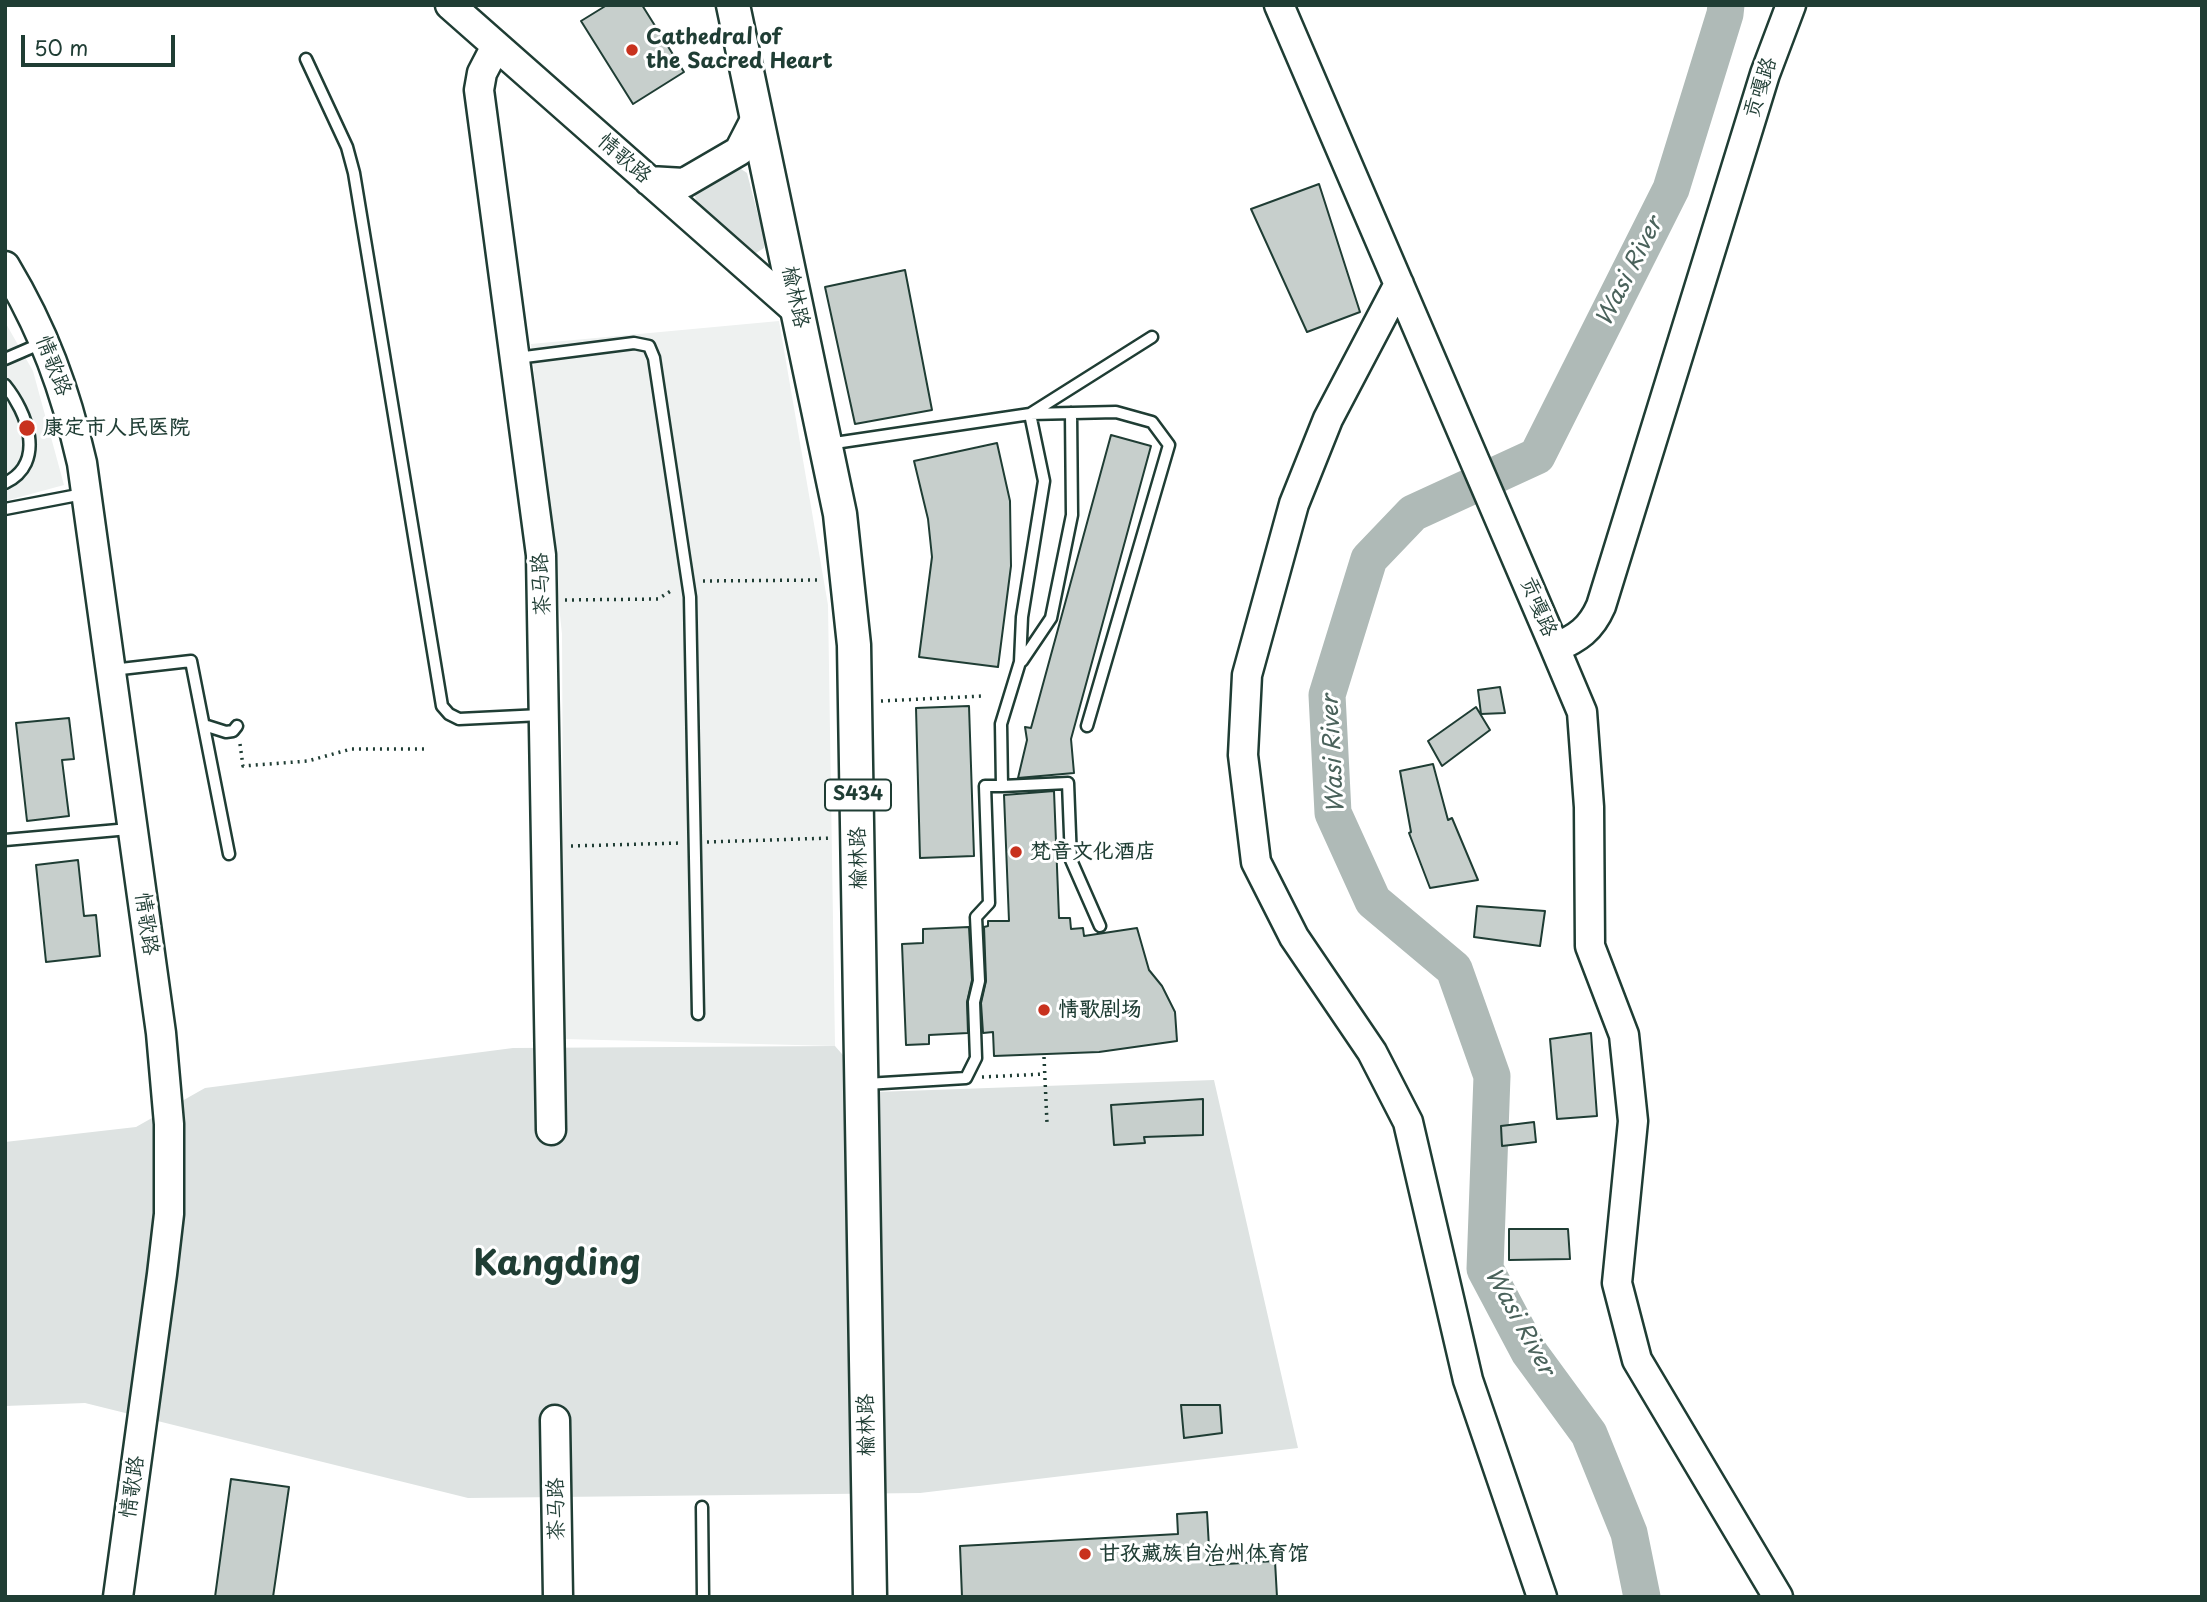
<!DOCTYPE html>
<meta charset="utf-8">
<style>
body{margin:0}
#map{position:relative;width:2207px;height:1602px;overflow:hidden;background:#fff;font-family:"Playpen Sans",sans-serif}
canvas{display:block}
.frame{position:absolute;inset:0;border:7px solid #1f3d34;pointer-events:none}
.scale{position:absolute;left:21px;top:35px;width:154px;height:32px;box-sizing:border-box;border:4px solid #1f3d34;border-top:0;padding-left:9px;font-size:21px;line-height:24px;white-space:nowrap;color:#1f3d34;-webkit-text-stroke:5px #fff;paint-order:stroke}
</style>
<div id="map">
<canvas width="2207" height="1602"></canvas>
<div class="frame"></div>
<div class="scale">50 m</div>
</div>
<script>
const ctx = document.querySelector('canvas').getContext('2d');
ctx.lineJoin = 'round';
function fillPath(path, color) {
  ctx.fillStyle = color;
  ctx.fill(path, 'evenodd');
}
function strokePath(path, color, width, dash) {
  ctx.strokeStyle = color;
  ctx.lineWidth = width;
  ctx.lineCap = dash ? 'butt' : 'round';
  ctx.setLineDash(dash || []);
  ctx.stroke(path);
}
function write(font, color, halo, rows, align = 'center') {
  ctx.font = font + ' "Playpen Sans","LXGW WenKai TC",sans-serif';
  ctx.lineWidth = 6;
  ctx.setLineDash([]);
  ctx.textBaseline = 'middle';
  ctx.strokeStyle = halo;
  ctx.fillStyle = color;
  for (const [text, x, y, turn = 0] of rows) {
    ctx.save();
    ctx.translate(x, y);
    ctx.rotate((+turn || 0) * Math.PI / 180);
    ctx.textAlign = isNaN(turn) ? turn : align;
    if (halo) ctx.strokeText(text, 0, 0);
    ctx.fillText(text, 0, 0);
    ctx.restore();
  }
}
fillPath(new Path2D(`
 M 779,321 L 828,605 L 835,1046 L 564,1039 L 562,634 L 531,344 Z
 M 5,322 L 33,371 L 64,485 L 5,501 Z`), '#eef1f0');
fillPath(new Path2D(`
 M 738,167 L 747,173 L 765,242 L 764,248 L 756,253 L 697,205 L 694,192 Z
 M 835,1046 L 875,1092 L 1214,1080 L 1298,1448 L 920,1493 L 468,1498 L 85,1403 L 5,1406 L 5,1142 L 136,1127 L 205,1088 L 513,1048 Z`), '#dee3e2');
strokePath(new Path2D(`
 M 1642,1597 L 1629,1533 L 1589,1434 L 1529,1352 L 1485,1269 L 1492,1076 L 1454,969 L 1373,901 L 1333,813 L 1327,695 L 1369,559 L 1413,513 L 1537,456 L 1671,189 L 1725,14 L 1726,5`), '#afbab7', 37);
const building = new Path2D(`
 M 607,5 L 642,5 L 684,72 L 633,104 L 581,21 Z
 M 1319,184 L 1360,312 L 1307,332 L 1251,209 Z
 M 905,270 L 932,410 L 855,424 L 825,287 Z
 M 1111,435 L 1151,446 L 1071,739 L 1074,773 L 1018,778 L 1027,740 L 1025,727 L 1031,728 Z
 M 997,443 L 1010,501 L 1011,566 L 998,667 L 919,657 L 932,557 L 928,519 L 914,461 Z
 M 1500,687 L 1505,713 L 1481,714 L 1478,690 Z
 M 969,706 L 974,856 L 920,858 L 916,708 Z
 M 1476,707 L 1490,730 L 1442,766 L 1428,741 Z
 M 69,718 L 74,759 L 62,760 L 69,816 L 27,821 L 16,723 Z
 M 1433,764 L 1448,820 L 1452,818 L 1478,880 L 1430,888 L 1409,833 L 1411,832 L 1400,771 Z
 M 1054,791 L 1059,918 L 1070,918 L 1071,929 L 1083,928 L 1084,936 L 1137,928 L 1149,970 L 1162,986 L 1175,1012 L 1177,1041 L 1099,1052 L 994,1056 L 993,1032 L 983,1033 L 981,1003 L 986,981 L 984,927 L 988,926 L 988,921 L 1009,921 L 1004,795 Z
 M 78,860 L 84,916 L 96,915 L 100,956 L 46,962 L 36,865 Z
 M 1477,906 L 1545,911 L 1540,946 L 1474,937 Z
 M 969,927 L 972,980 L 967,1002 L 968,1033 L 929,1035 L 929,1044 L 906,1045 L 902,944 L 923,943 L 923,929 Z
 M 1591,1033 L 1597,1116 L 1557,1119 L 1550,1039 Z
 M 1203,1099 L 1203,1135 L 1144,1137 L 1145,1143 L 1114,1145 L 1111,1105 Z
 M 1534,1122 L 1536,1142 L 1502,1146 L 1501,1126 Z
 M 1509,1229 L 1568,1229 L 1570,1259 L 1509,1260 Z
 M 1181,1405 L 1220,1405 L 1222,1433 L 1184,1438 Z
 M 231,1479 L 289,1487 L 273,1597 L 215,1597 Z
 M 1207,1512 L 1210,1565 L 1275,1561 L 1277,1597 L 962,1597 L 960,1546 L 1178,1534 L 1177,1514 Z`);
fillPath(building, '#c7cfcc');
strokePath(building, '#1f3d34', 2);
const lane = new Path2D(`
 M 306,59 L 347,147 L 354,173 L 442,706 L 449,714 L 459,719 L 541,715
 M 517,358 L 634,343 L 649,346 L 654,358 L 690,597 L 698,1014
 M 5,359 L 42,343
 M 5,385 C 27,412 47,463 5,483
 M 1030,414 L 1116,412 L 1152,422 L 1169,445 L 1087,726
 M 1030,414 L 1152,337
 M 828,444 L 1030,414 L 1044,481 L 1022,617 L 1020,662 L 1001,724 L 1002,786 L 985,786 L 989,903 L 976,917 L 979,981 L 974,1002 L 976,1058 L 966,1078 L 866,1084
 M 5,509 L 83,494
 M 1022,661 L 1051,618 L 1072,515 L 1071,413
 M 112,670 L 191,661 L 229,854
 M 204,725 L 226,732 L 233,731 L 237,726
 M 1002,786 L 1068,783 L 1071,860 L 1100,926
 M 5,840 L 129,829
 M 702,1507 L 703,1597`);
const secondary = new Path2D(`
 M 450,5 L 798,312
 M 1279,5 L 1555,648 C 1578,638 1591,629 1601,606 L 1765,74 L 1791,5
 M 496,46 L 482,73 L 479,90 L 541,555 L 551,1130
 M 649,181 L 684,183 L 739,151 L 757,116
 M 5,266 C 44,331 65,389 82,463 L 161,1033 L 169,1124 L 169,1214 L 162,1274 L 118,1597
 M 1399,284 L 1328,419 L 1294,504 L 1247,675 L 1243,755 L 1256,862 L 1294,937 L 1372,1052 L 1408,1122 L 1468,1380 L 1542,1597
 M 1555,648 L 1582,712 L 1589,807 L 1590,946 L 1624,1035 L 1633,1121 L 1617,1283 L 1637,1360 L 1778,1597
 M 555,1420 L 558,1597`);
const primary = new Path2D(`
 M 733,5 L 840,514 L 854,645 L 870,1597`);
strokePath(lane, '#1f3d34', 15);
strokePath(secondary, '#1f3d34', 33);
strokePath(primary, '#1f3d34', 37);
strokePath(new Path2D(`
 M 703,581 L 822,580
 M 565,600 L 658,599 L 674,589
 M 881,701 L 983,696
 M 240,744 L 243,766 L 308,761 L 351,749 L 426,749
 M 707,842 L 832,838
 M 571,846 L 682,843
 M 1044,1057 L 1047,1123
 M 982,1077 L 1045,1074`), '#1f3d34', 3.5, [2, 5]);
strokePath(lane, '#fff', 10);
strokePath(secondary, '#fff', 28);
strokePath(primary, '#fff', 32);
for (const [x, y, r, color] of [
 [632,50,7,"#c8321e"],
 [27,428,9,"#c8321e"],
 [1016,852,7,"#c8321e"],
 [1044,1010,7,"#c8321e"],
 [1085,1554,7,"#c8321e"]
]) {
  const dot = new Path2D();
  dot.arc(x, y, r, 0, 2 * Math.PI);
  ctx.fillStyle = color;
  ctx.fill(dot);
  strokePath(dot, '#fff', 2.5);
}
for (const [x, y, w] of [
 [858,795,66]
]) {
  const box = new Path2D();
  box.roundRect(x - w / 2, y - 15.5, w, 31, 5);
  ctx.fillStyle = '#fff';
  ctx.fill(box);
  strokePath(box, '#1f3d34', 2);
}
write('bold 19px', '#1f3d34', null, [
 ["S434",858,795]
]);
write('bold 21px', '#1f3d34', '#fff', [
 ["Cathedral of",646,38],
 ["the Sacred Heart",646,62],
 ["康定市人民医院",43,428],
 ["梵音文化酒店",1030,852],
 ["情歌剧场",1058,1010],
 ["甘孜藏族自治州体育馆",1099,1554]
], 'left');
write('21px', '#1f3d34', '#fff', [
 ["贡嘎路",1761,88,-72],
 ["情歌路",624,159,41],
 ["榆林路",795,297,78],
 ["情歌路",53,366,69],
 ["茶马路",542,584,-93],
 ["贡嘎路",1538,607,67],
 ["榆林路",859,858,-91],
 ["情歌路",146,924,82],
 ["榆林路",867,1425,-91],
 ["情歌路",133,1487,-82],
 ["茶马路",557,1509,-91]
]);
write('italic 23px', '#4a625b', '#fff', [
 ["Wasi River",1630,272,-63],
 ["Wasi River",1334,754,-93],
 ["Wasi River",1519,1322,61]
]);
write('bold 35px', '#1f3d34', '#fff', [
 ["Kangding",557,1265]
]);
</script>
